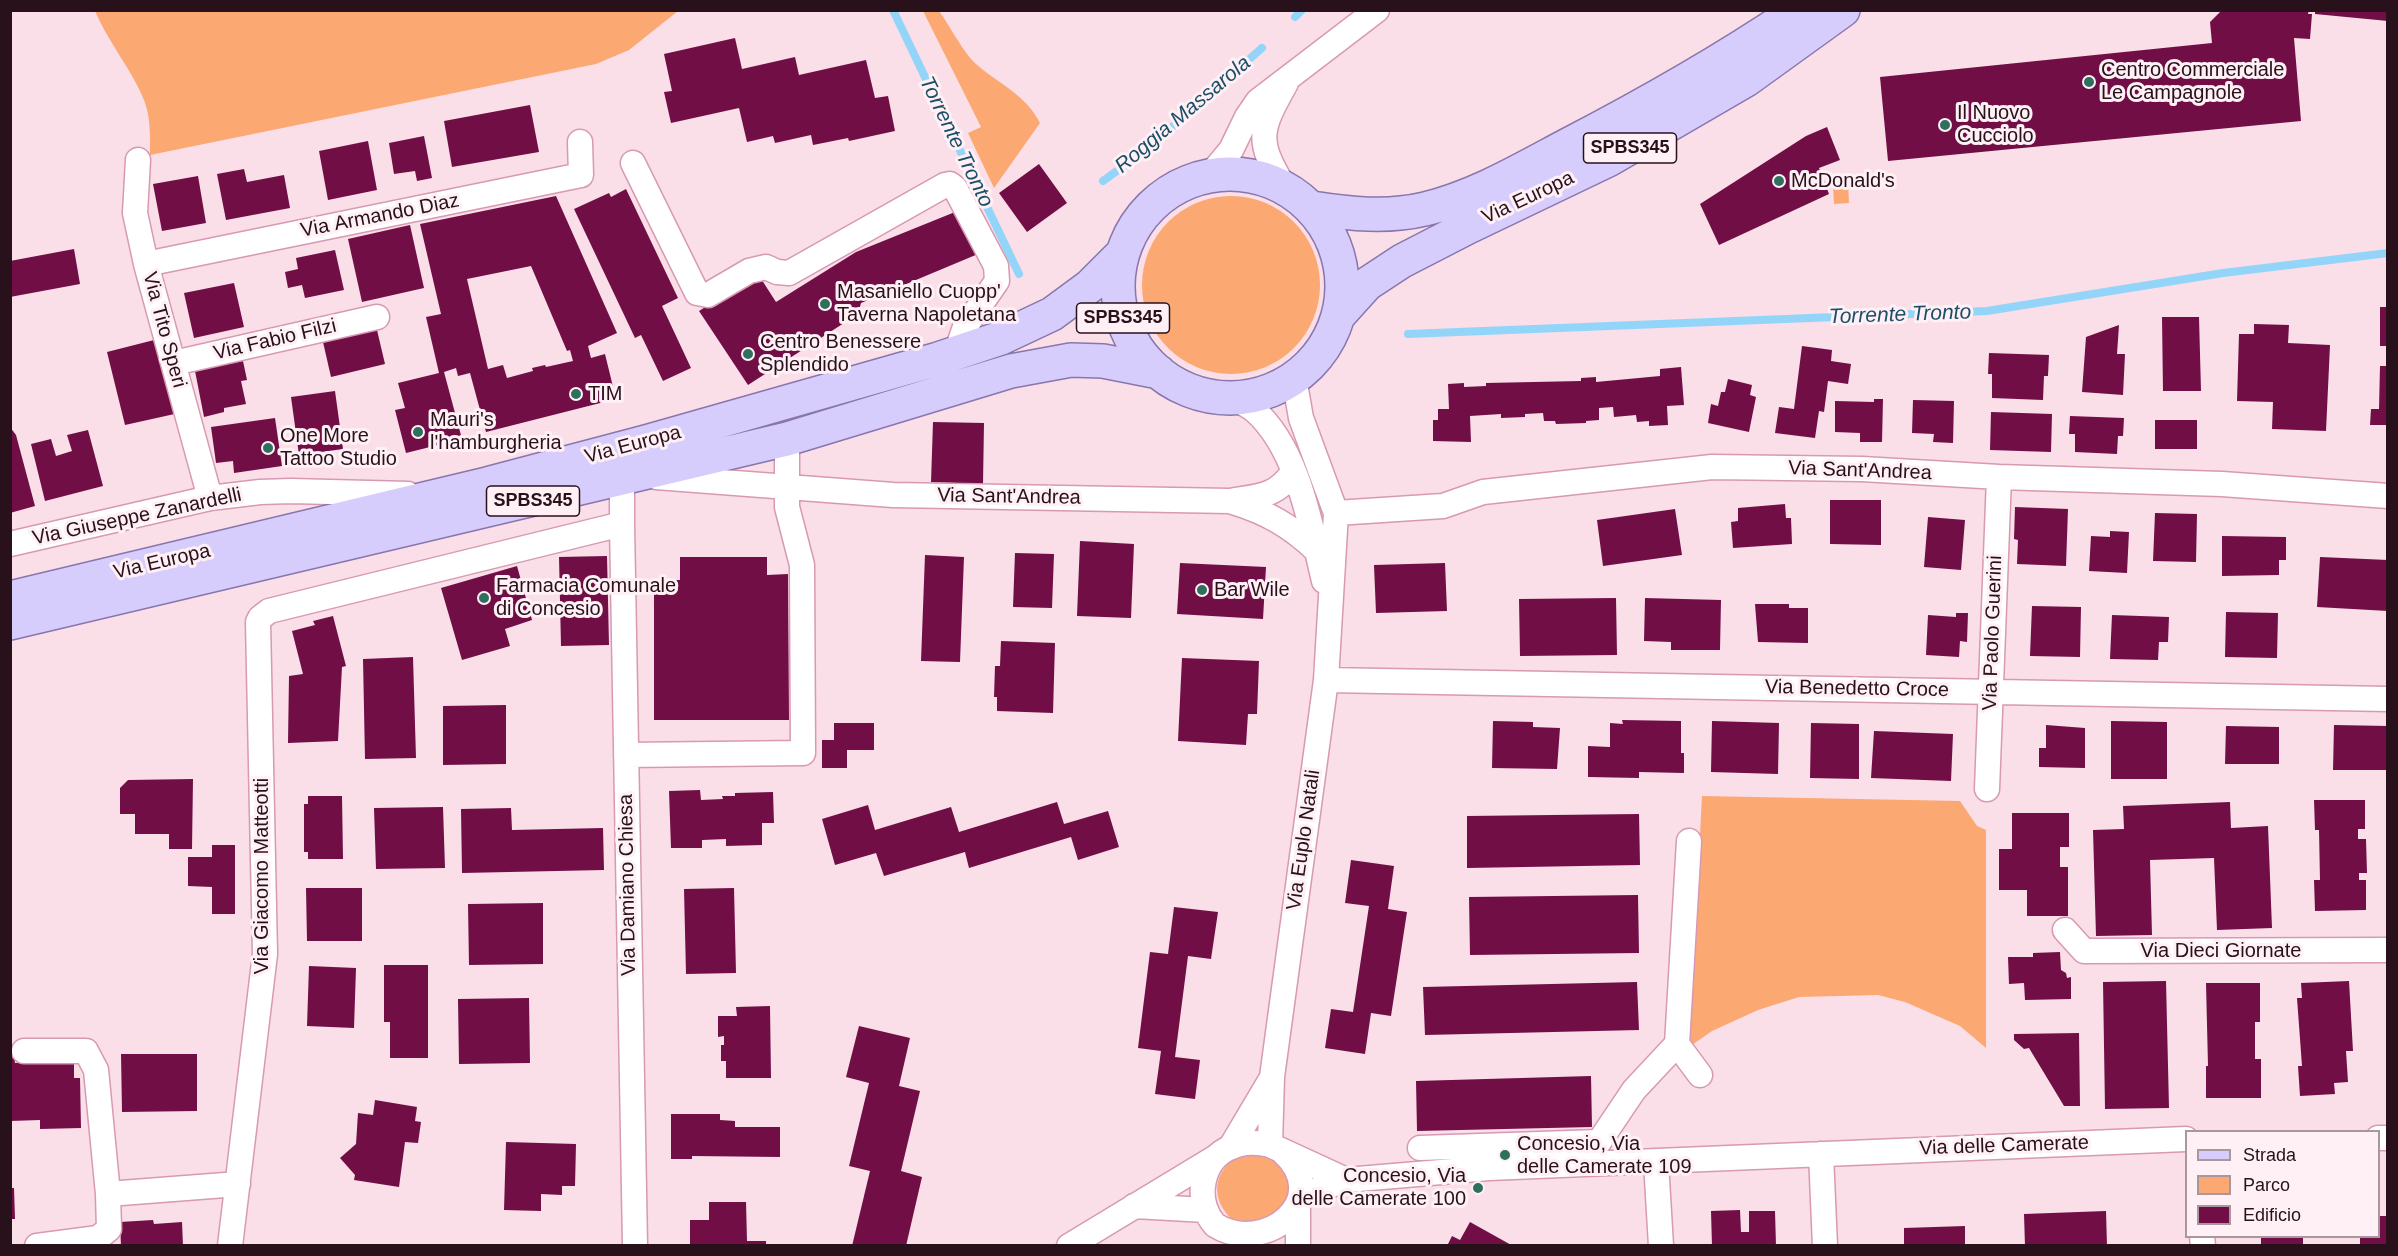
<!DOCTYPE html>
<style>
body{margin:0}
#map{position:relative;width:2398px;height:1256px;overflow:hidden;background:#fadee8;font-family:Helvetica,sans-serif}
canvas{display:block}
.frame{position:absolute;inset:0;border:12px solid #28111b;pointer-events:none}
.legend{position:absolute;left:2185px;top:1130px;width:195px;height:108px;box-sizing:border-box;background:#fef0f5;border:2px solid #a8979e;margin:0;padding:8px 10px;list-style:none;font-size:18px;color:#28111b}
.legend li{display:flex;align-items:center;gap:12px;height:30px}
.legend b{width:30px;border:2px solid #a8979e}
</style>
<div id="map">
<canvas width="2398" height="1256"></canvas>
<div class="frame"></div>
<ul class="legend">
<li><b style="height:8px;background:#d7cdfc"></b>Strada</li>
<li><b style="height:16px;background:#fba872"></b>Parco</li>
<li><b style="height:16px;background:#720e46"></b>Edificio</li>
</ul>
</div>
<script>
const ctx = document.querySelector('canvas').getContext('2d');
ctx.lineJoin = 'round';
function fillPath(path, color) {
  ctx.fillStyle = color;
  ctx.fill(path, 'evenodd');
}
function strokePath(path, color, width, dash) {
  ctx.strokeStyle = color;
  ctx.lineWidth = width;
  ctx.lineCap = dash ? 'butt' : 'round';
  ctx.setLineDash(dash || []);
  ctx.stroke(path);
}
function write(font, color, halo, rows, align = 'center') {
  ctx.font = font + ' Helvetica,sans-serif';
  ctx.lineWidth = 6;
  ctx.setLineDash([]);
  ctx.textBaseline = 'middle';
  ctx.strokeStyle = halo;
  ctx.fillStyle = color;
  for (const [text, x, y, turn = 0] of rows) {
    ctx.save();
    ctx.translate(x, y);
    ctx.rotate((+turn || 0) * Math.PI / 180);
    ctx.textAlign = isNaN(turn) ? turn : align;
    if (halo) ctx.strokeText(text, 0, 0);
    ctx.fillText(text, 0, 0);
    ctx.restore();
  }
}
fillPath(new Path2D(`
 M 95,11 L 678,11 L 629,50 L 596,64 L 150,155 C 150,136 151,118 144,100 C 132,70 108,42 95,11 Z
 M 923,11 L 939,11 C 950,26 963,52 976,64 C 999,84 1026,95 1040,123 L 994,188 L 968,133 L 981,127 Z
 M 1848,182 L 1849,203 L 1834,204 L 1833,184 Z
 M1142 285a89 89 0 1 1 178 0a89 89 0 1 1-178 0Z
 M 1702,796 L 1960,801 L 1977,826 L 1986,830 L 1986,1048 L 1960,1026 L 1905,1002 L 1878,995 L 1799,997 L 1758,1010 L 1712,1031 L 1689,1047 Z
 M 1242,1155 C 1250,1155 1258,1154 1265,1156 C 1283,1162 1294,1184 1287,1202 C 1283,1210 1271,1218 1264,1225 L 1234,1221 C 1209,1200 1212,1169 1242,1155 Z`), '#fba872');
strokePath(new Path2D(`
 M 893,10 L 1019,274
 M 1295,17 L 1302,10
 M 1103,181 L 1148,148 L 1262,48
 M 1408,334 L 1987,311 L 2223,273 L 2388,253`), '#92d5f9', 8);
fillPath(new Path2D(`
 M 2222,10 L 2309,10 L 2308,14 L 2312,14 L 2310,39 L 2294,38 L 2301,121 L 1888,161 L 1880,77 L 2212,43 L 2210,22 Z
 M 2315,10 L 2388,10 L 2388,21 L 2315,14 Z
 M 735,38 L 742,69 L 795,57 L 799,75 L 866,60 L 875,98 L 888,96 L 895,131 L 849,141 L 848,138 L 813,145 L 811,135 L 775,143 L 773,136 L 747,142 L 739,108 L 671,123 L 664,92 L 672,91 L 664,54 Z
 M 530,105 L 539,152 L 452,167 L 444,121 Z
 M 1827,127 L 1840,160 L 1819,168 L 1829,194 L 1719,245 L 1700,204 L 1806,136 Z
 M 424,136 L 432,178 L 417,181 L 415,171 L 394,174 L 389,143 Z
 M 368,141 L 377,190 L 328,200 L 319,151 Z
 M 1039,164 L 1067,203 L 1027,232 L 999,193 Z
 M 244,169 L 247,182 L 284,175 L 290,208 L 226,220 L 217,174 Z
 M 198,176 L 206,223 L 162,231 L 153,184 Z
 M 626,189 L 678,298 L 662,306 L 691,368 L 663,381 L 641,335 L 635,338 L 574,209 L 609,193 L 611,197 Z
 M 556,196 L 617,333 L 588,346 L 591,358 L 605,354 L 616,399 L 486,432 L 470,373 L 458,376 L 456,368 L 444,372 L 462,439 L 406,453 L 395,410 L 405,408 L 398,383 L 439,373 L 426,317 L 441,314 L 420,224 ZM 531,266 L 567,351 L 570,350 L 573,361 L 546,367 L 545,365 L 532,368 L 533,371 L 507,378 L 503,365 L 488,369 L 467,279 Z
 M 960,210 L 978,254 L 861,303 L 858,314 L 748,385 L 699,311 L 758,274 L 776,302 L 856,252 Z
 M 410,225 L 424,288 L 362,302 L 348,239 Z
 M 74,249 L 80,284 L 10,297 L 10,261 Z
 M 335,250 L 344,290 L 305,298 L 302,285 L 288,288 L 285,272 L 298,269 L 296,258 Z
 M 234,283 L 244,327 L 194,338 L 184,293 Z
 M 2380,307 L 2388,307 L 2388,346 L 2380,346 Z
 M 2162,317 L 2199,317 L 2201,391 L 2163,391 Z
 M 2254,324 L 2289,325 L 2288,343 L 2330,345 L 2326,431 L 2272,429 L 2273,402 L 2237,401 L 2239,334 L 2254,334 Z
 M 2119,325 L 2117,354 L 2125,354 L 2123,395 L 2082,392 L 2086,337 Z
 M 377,330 L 385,364 L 331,377 L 323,342 Z
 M 162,338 L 179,413 L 125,425 L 107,352 Z
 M 1802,346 L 1832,350 L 1831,361 L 1851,364 L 1848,384 L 1828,381 L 1824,412 L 1819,411 L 1815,438 L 1775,433 L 1779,407 L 1794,409 Z
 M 1989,353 L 2049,355 L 2048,376 L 2044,376 L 2043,400 L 1992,398 L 1992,374 L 1988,374 Z
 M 243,361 L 247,380 L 241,381 L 246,404 L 224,408 L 224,412 L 204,417 L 195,371 Z
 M 2380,366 L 2388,366 L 2388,425 L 2370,425 L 2371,409 L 2379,409 Z
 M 1681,367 L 1684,405 L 1667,406 L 1668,425 L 1649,426 L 1649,421 L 1637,422 L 1636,415 L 1614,417 L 1613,407 L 1599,408 L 1599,420 L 1586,421 L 1586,423 L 1556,424 L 1555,421 L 1544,421 L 1543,413 L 1525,414 L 1525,417 L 1501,418 L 1501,414 L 1470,416 L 1471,442 L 1433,441 L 1433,420 L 1438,420 L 1438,409 L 1449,409 L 1448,384 L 1464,383 L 1464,387 L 1486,386 L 1486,383 L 1581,381 L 1581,378 L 1596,377 L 1596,382 L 1660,376 L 1660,369 Z
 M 1728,379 L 1752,385 L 1750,395 L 1756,397 L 1749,432 L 1708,423 L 1711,404 L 1718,406 L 1721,392 L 1725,392 Z
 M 335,391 L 343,449 L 299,455 L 291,397 Z
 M 1874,399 L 1883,399 L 1882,442 L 1860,442 L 1860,433 L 1835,432 L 1835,401 L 1874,402 Z
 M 1913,400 L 1954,401 L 1953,443 L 1933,442 L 1934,434 L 1912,433 Z
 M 1991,412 L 2052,414 L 2051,452 L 1990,450 Z
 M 2070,416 L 2124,418 L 2123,436 L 2118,436 L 2117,454 L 2075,452 L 2075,434 L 2069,434 Z
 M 275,418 L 282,466 L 234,473 L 233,461 L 216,463 L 211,427 Z
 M 2155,420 L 2197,420 L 2197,449 L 2155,449 Z
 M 933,422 L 984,423 L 983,484 L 931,482 Z
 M 10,427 L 16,435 L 35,506 L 10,513 Z
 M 88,430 L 103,486 L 45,501 L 31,444 L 51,439 L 56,456 L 72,451 L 67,435 Z
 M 1830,500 L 1881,500 L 1881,545 L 1830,544 Z
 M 1785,504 L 1786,518 L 1791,518 L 1792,544 L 1733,548 L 1731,522 L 1738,521 L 1738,508 Z
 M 2015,507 L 2068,509 L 2066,566 L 2017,564 L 2018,540 L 2014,539 Z
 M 1675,509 L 1682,555 L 1603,566 L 1597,520 Z
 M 2155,513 L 2197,514 L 2196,562 L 2153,561 Z
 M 1928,517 L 1965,520 L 1961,570 L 1924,567 Z
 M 2110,531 L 2129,532 L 2127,573 L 2089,571 L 2091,536 L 2110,537 Z
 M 2222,536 L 2286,537 L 2286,560 L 2279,560 L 2279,575 L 2222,576 Z
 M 1080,541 L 1134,544 L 1131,618 L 1077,616 Z
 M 1015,553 L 1054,554 L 1052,608 L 1013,607 Z
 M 925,555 L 964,557 L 960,662 L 921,661 Z
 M 607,556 L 609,645 L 561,646 L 559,557 Z
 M 680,557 L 767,557 L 767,575 L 788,574 L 789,720 L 654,720 L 654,580 L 680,580 Z
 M 2320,557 L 2388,560 L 2388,611 L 2317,607 Z
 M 1180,563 L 1266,567 L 1263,619 L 1177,614 Z
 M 1445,563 L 1447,611 L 1376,613 L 1374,565 Z
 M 517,566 L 532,620 L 505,629 L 510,646 L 462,660 L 441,588 Z
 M 1616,598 L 1617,655 L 1520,656 L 1519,599 Z
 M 1645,598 L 1721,600 L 1720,650 L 1671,650 L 1671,642 L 1644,641 Z
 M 1755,604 L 1789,604 L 1789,608 L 1808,608 L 1808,643 L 1758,642 Z
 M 2032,606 L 2081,607 L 2080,657 L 2030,656 Z
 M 2226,612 L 2278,613 L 2277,658 L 2225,657 Z
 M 1956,613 L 1968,613 L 1967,642 L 1960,641 L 1959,657 L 1926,655 L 1928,615 L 1956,617 Z
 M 2112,615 L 2169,617 L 2168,642 L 2159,642 L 2158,660 L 2110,659 Z
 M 333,616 L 346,666 L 342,667 L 338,741 L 288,743 L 289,676 L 303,674 L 292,631 L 315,625 L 313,621 Z
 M 1001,641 L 1055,643 L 1053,713 L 997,711 L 997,697 L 994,697 L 995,666 L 1000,666 Z
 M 413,657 L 416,758 L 365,759 L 363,659 Z
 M 1182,658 L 1259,661 L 1257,714 L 1248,714 L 1246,745 L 1178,741 Z
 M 506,705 L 506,764 L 443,765 L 443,706 Z
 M 1622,720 L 1681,721 L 1681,753 L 1684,753 L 1684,773 L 1639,772 L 1639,778 L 1588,777 L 1588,746 L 1610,747 L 1610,723 L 1623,724 Z
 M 1493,721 L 1533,722 L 1533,727 L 1560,728 L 1557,769 L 1492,768 Z
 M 1712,721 L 1779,723 L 1778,774 L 1711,772 Z
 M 2111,721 L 2167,722 L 2167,779 L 2111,779 Z
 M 834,723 L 874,723 L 874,750 L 847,750 L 847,768 L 822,768 L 822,740 L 834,740 Z
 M 1811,723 L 1859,724 L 1859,779 L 1810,778 Z
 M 2046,725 L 2085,728 L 2085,768 L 2039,767 L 2039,748 L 2046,748 Z
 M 2334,725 L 2388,726 L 2388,770 L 2333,770 Z
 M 2226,726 L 2279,727 L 2279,764 L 2225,764 Z
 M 1874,731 L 1953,734 L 1951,781 L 1871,778 Z
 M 193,779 L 192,849 L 169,849 L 169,834 L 135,834 L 135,814 L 120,814 L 120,788 L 128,780 Z
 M 700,790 L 701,800 L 723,799 L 722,796 L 735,796 L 735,793 L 773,792 L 774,823 L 762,823 L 762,845 L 726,846 L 726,839 L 702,840 L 702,848 L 671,848 L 669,791 Z
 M 308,796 L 342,796 L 343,859 L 308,859 L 308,852 L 304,852 L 304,804 L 308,804 Z
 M 2314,800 L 2365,800 L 2365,829 L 2358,829 L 2358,839 L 2366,839 L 2367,873 L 2359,873 L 2359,880 L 2366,880 L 2366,910 L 2315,911 L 2314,880 L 2320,880 L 2319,830 L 2315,830 Z
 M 1057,802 L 1064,824 L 1108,811 L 1119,847 L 1078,860 L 1071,837 L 969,868 L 965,852 L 884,876 L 876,853 L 835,865 L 822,819 L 868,805 L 875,830 L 951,807 L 959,832 Z
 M 2230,802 L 2231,828 L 2268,826 L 2272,928 L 2217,930 L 2214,858 L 2150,860 L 2152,935 L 2096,936 L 2093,830 L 2124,829 L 2123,806 Z
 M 443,807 L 445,868 L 376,869 L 374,808 Z
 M 511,808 L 512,830 L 603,828 L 604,870 L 462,873 L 461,809 Z
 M 2012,813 L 2069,813 L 2069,847 L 2060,847 L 2060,867 L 2068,867 L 2068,916 L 2027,916 L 2027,890 L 1999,890 L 1999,849 L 2012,849 Z
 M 1639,814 L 1640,865 L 1467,868 L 1467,816 Z
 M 212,845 L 235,845 L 235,914 L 212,914 L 212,887 L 188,886 L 188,857 L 212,857 Z
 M 1351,860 L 1394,866 L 1388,909 L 1407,912 L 1391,1016 L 1371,1013 L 1365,1054 L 1325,1048 L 1331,1009 L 1353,1012 L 1369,906 L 1345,903 Z
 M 306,888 L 362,888 L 362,941 L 307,941 Z
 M 734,888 L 736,973 L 686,974 L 684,889 Z
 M 1638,895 L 1639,953 L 1470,955 L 1469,897 Z
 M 543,903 L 543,964 L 469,965 L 468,904 Z
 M 1174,907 L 1218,912 L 1211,959 L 1188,956 L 1175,1057 L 1200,1060 L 1195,1099 L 1155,1094 L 1161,1051 L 1138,1048 L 1150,952 L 1168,954 Z
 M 2060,952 L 2061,970 L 2066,973 L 2067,978 L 2071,977 L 2071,999 L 2025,1000 L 2024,983 L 2009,984 L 2008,957 L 2033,957 L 2033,953 Z
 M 384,965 L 428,965 L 428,1058 L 390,1058 L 390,1022 L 384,1022 Z
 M 309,966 L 356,968 L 354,1028 L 307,1026 Z
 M 2166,981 L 2169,1108 L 2105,1109 L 2103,982 Z
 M 2349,981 L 2353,1051 L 2346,1051 L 2348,1082 L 2334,1083 L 2335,1094 L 2300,1096 L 2298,1066 L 2302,1066 L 2297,998 L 2302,998 L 2301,983 Z
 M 1637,982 L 1639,1030 L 1425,1035 L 1423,987 Z
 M 2206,983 L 2260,983 L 2260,1022 L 2255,1022 L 2255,1059 L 2261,1059 L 2261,1098 L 2206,1098 L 2206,1066 L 2208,1066 Z
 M 529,998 L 530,1063 L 459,1064 L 458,999 Z
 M 770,1006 L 771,1078 L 726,1078 L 726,1061 L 721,1061 L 721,1045 L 724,1045 L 724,1036 L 718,1037 L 718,1016 L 737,1016 L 736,1007 Z
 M 859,1026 L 910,1038 L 899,1086 L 920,1091 L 901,1171 L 922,1177 L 906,1246 L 852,1246 L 870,1171 L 849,1166 L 869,1083 L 846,1077 Z
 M 2079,1033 L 2080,1106 L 2064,1106 L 2029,1048 L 2024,1049 L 2014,1040 L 2014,1034 Z
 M 10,1051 L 14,1051 L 15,1063 L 36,1062 L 74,1053 L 74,1078 L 80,1078 L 81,1128 L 40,1129 L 40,1120 L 10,1121 Z
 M 121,1054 L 197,1054 L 197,1111 L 122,1112 Z
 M 1591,1076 L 1592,1127 L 1417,1131 L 1416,1081 Z
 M 375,1100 L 417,1107 L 415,1121 L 421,1122 L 418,1143 L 405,1142 L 399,1187 L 354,1180 L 355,1175 L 340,1158 L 356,1144 L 358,1113 L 373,1115 Z
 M 671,1114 L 720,1114 L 720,1120 L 735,1121 L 735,1127 L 780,1127 L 780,1157 L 692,1156 L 692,1159 L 671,1159 Z
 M 506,1142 L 576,1144 L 575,1186 L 562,1186 L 562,1195 L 541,1194 L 541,1211 L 504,1210 Z
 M 10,1188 L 14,1188 L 15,1219 L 10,1219 Z
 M 709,1202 L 746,1202 L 747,1241 L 766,1241 L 766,1246 L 690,1246 L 690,1220 L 709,1220 Z
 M 1740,1210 L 1741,1232 L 1749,1232 L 1749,1211 L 1775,1211 L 1776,1246 L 1712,1246 L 1711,1211 Z
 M 2106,1211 L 2107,1246 L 2025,1246 L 2024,1214 Z
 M 2378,1216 L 2388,1216 L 2388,1246 L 2360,1246 L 2360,1236 L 2378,1236 Z
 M 153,1220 L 154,1224 L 182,1222 L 183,1246 L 121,1246 L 120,1222 Z
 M 1470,1222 L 1513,1246 L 1447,1246 L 1452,1236 L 1460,1240 Z
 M 1965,1226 L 1965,1246 L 1904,1246 L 1904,1228 Z
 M 2261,1236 L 2303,1236 L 2303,1246 L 2261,1246 Z`), '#720e46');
const minor = new Path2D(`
 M 138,160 L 135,213 L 146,264 L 210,498
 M 633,163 L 697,293 L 708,295 L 749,271 L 766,267 L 777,272 L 789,273 L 945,185 L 950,184 L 955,188 L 996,266 L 997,281 L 965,327 L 956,353
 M 1210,175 L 1231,150 L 1247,117 L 1258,101 L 1377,10
 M 1284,187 C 1256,140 1259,131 1286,83
 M 146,264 L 581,175 L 580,142
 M 174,363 L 377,317
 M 1234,398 C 1240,402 1248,405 1254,410 C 1298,448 1311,527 1324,581
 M 656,477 L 893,495 L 1230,501 C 1259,496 1276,497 1293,472
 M 1233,502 C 1266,512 1291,526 1316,550
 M 1336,513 L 1443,506 L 1483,492 L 1712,467 L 1862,469 L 1999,477 L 2222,484 L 2388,496
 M 622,524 L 635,1246
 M 10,544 L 210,498 L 260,492 L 291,491 L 408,494
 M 1326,680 L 2388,699
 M 626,755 L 803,753 L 802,565 L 787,507 L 787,439
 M 1987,789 L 1999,477
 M 2065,930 L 2084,951 L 2388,950
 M 1677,1044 L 1700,1075
 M 24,1051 L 86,1051 L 96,1070 L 108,1194
 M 2378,1138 L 2388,1138
 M 1232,1145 L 1270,1081
 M 1270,1145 L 1272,1077 L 1326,680 L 1336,513 L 1301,418 L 1294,378
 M 1420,1148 L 1599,1142 L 1634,1090 L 1677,1044 L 1689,841
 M 1282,1151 C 1336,1200 1264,1256 1215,1225 C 1206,1215 1201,1200 1203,1186 C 1207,1151 1239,1137 1270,1145 L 1346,1180
 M 1821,1154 L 1825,1246
 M 1656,1162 L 1661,1246
 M 1302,1195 L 1346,1180 L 1489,1168 L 2186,1139
 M 1134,1206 L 1206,1210
 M 1298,1210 L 1298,1246
 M 2202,1236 L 2203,1246
 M 37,1246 L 98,1238 L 109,1229 L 108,1194 L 238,1184
 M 230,1246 L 265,954 L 258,622 L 260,618 L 269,611 L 622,524 L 622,480
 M 1069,1246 L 1216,1157`);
const primary = new Path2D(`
 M1118 286a112 112 0 1 1 224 0a112 112 0 1 1-224 0Z
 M 1312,208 C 1350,214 1387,218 1425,209 C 1475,197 1521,170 1566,146 C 1645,105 1723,61 1798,10
 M 1339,315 L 1367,284 L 1402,261 L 1468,227 L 1610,159 L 1746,80 L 1843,10
 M 10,598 L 487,484 L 646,442 L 938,359 L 1001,338 L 1052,314 L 1090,286 L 1123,253
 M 10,623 L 787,439 L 1011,371 L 1071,360 L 1103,361 L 1159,372`);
strokePath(minor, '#d899b3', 27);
strokePath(primary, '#8876ac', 36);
strokePath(minor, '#fff', 24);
strokePath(primary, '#d7cdfc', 33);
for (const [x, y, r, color] of [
 [2089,82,6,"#2f6f5e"],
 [1945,125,6,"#2f6f5e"],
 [1779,181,6,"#2f6f5e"],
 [825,304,6,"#2f6f5e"],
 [748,354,6,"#2f6f5e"],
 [576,394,6,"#2f6f5e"],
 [418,432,6,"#2f6f5e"],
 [268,448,6,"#2f6f5e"],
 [1202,590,6,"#2f6f5e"],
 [484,598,6,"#2f6f5e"],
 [1505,1155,6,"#2f6f5e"],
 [1478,1188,6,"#2f6f5e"]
]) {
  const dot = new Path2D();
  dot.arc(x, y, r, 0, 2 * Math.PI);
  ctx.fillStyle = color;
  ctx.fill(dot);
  strokePath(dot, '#fef0f5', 2);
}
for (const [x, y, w] of [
 [1630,148,93],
 [1123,318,93],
 [533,501,93]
]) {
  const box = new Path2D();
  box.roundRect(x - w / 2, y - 15, w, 30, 4.5);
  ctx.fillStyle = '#fef0f5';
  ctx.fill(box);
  strokePath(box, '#28111b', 1.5);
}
write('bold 18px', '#28111b', null, [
 ["SPBS345",1630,148],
 ["SPBS345",1123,318],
 ["SPBS345",533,501]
]);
write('20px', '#28111b', '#fef0f5', [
 ["Centro Commerciale",2101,70],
 ["Le Campagnole",2101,93],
 ["Il Nuovo",1957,113],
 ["Cucciolo",1957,136],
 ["McDonald's",1791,181],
 ["Masaniello Cuopp'",837,292],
 ["Taverna Napoletana",837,315],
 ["Centro Benessere",760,342],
 ["Splendido",760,365],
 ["TIM",588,394],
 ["Mauri's",430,420],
 ["l'hamburgheria",430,443],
 ["One More",280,436],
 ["Tattoo Studio",280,459],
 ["Farmacia Comunale",496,586],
 ["di Concesio",496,609],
 ["Bar Wile",1214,590],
 ["Concesio, Via",1517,1144],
 ["delle Camerate 109",1517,1167],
 ["Concesio, Via",1466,1176,"right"],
 ["delle Camerate 100",1466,1199,"right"]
], 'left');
write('20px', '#28111b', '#fef0f5', [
 ["Via Europa",1528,198,-25],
 ["Via Armando Diaz",380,216,-11],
 ["Via Tito Speri",164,330,75],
 ["Via Fabio Filzi",275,340,-13],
 ["Via Europa",633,445,-15],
 ["Via Sant'Andrea",1860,471,2],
 ["Via Sant'Andrea",1009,497,1],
 ["Via Giuseppe Zanardelli",137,517,-12],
 ["Via Europa",162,562,-13],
 ["Via Paolo Guerini",1993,633,-88],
 ["Via Benedetto Croce",1857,689,1],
 ["Via Euplo Natali",1304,840,-82],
 ["Via Giacomo Matteotti",262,876,-90],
 ["Via Damiano Chiesa",628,885,-91],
 ["Via Dieci Giornate",2221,951],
 ["Via delle Camerate",2004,1146,-2]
]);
write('italic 21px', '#1b4f67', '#fef0f5', [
 ["Roggia Massarola",1183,115,-40],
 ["Torrente Tronto",956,142,64],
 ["Torrente Tronto",1900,315,-2]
]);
</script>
